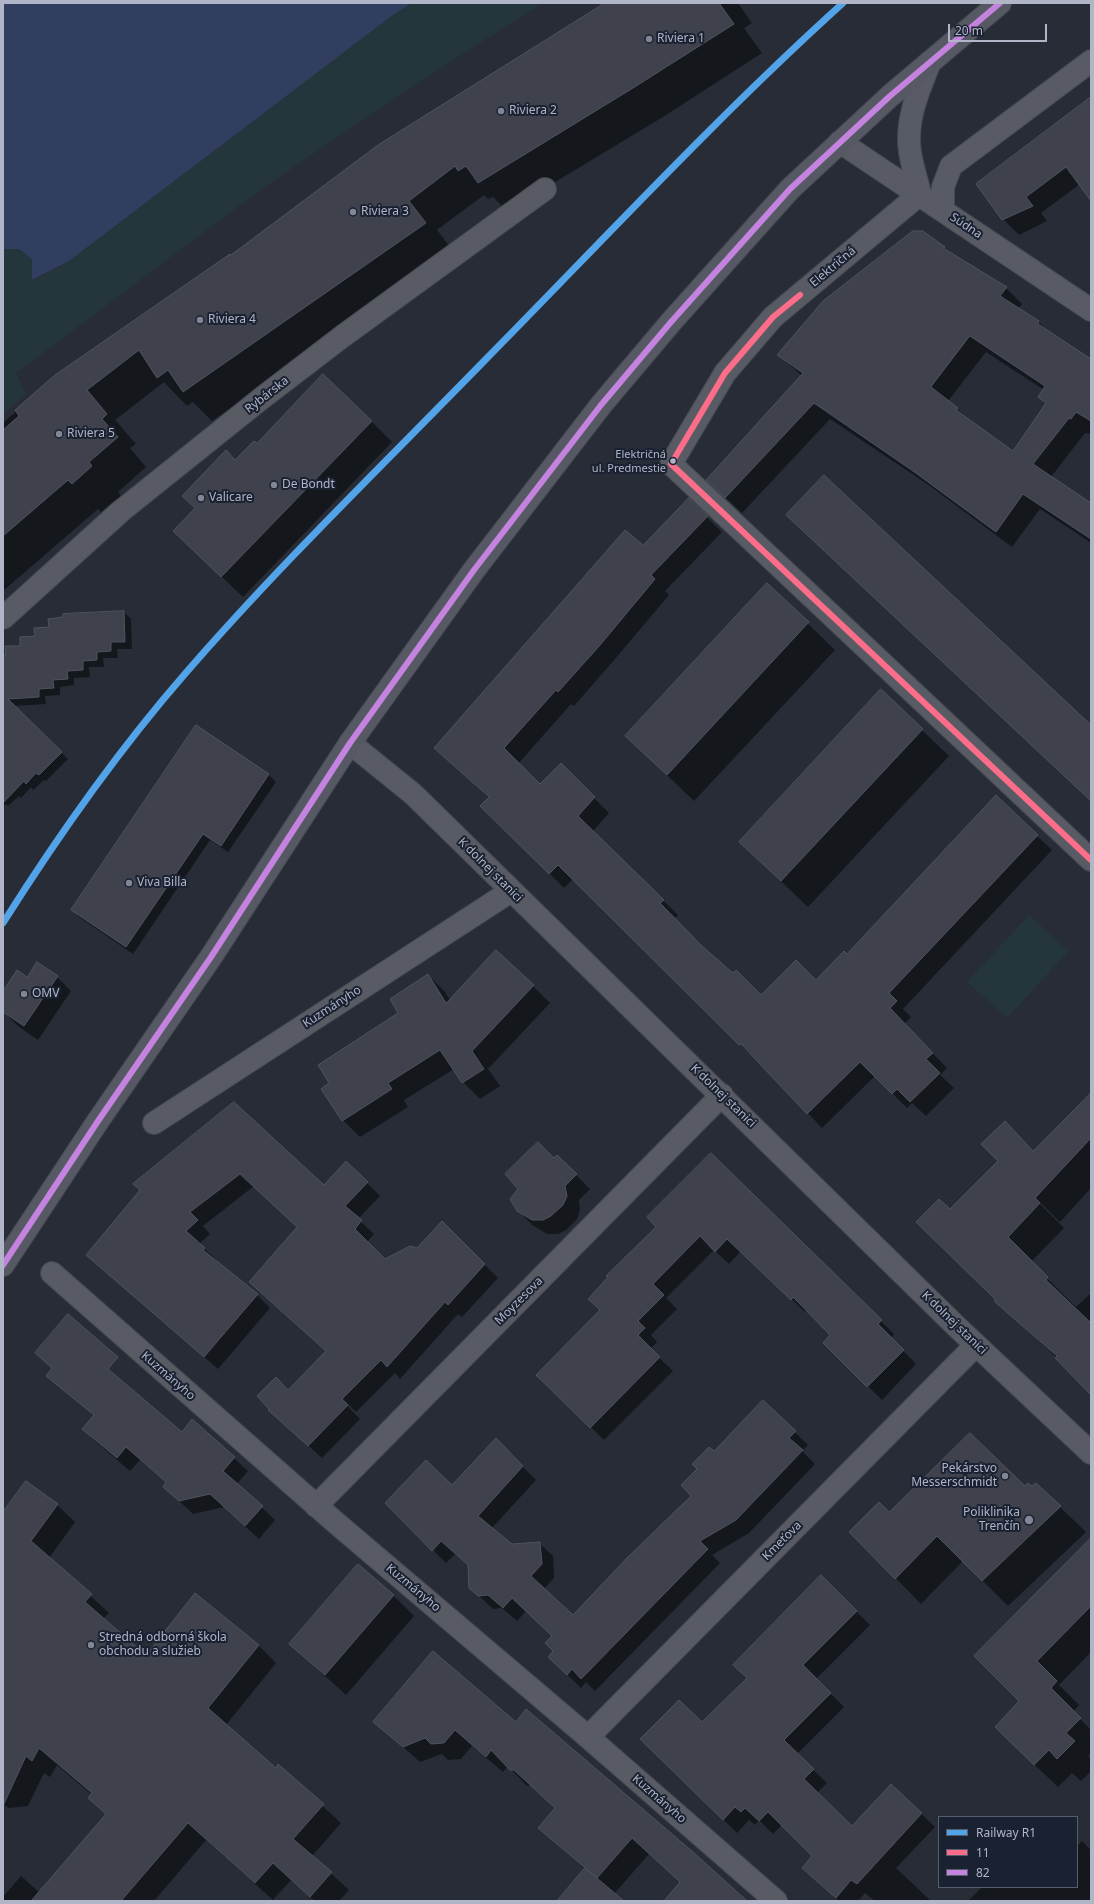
<!DOCTYPE html>
<meta charset="utf-8">
<style>
body{margin:0}
#map{position:relative;width:1094px;height:1904px;overflow:hidden;background:#272c36;font-family:"Noto Sans",sans-serif}
canvas{display:block}
.frame{position:absolute;inset:0;border:4px solid #b0b6c8;pointer-events:none}
.legend{position:absolute;left:938px;top:1816px;width:140px;height:72px;box-sizing:border-box;background:#1a2131;border:1px solid #565d6d;margin:0;padding:5px 7px;list-style:none;font-size:12px;color:#b0b6c8}
.legend li{display:flex;align-items:center;gap:8px;height:20px}
.legend b{width:20px;border:1px solid #565d6d}
.scale{position:absolute;left:948px;top:24px;width:99px;height:18px;box-sizing:border-box;border:2px solid #b0b6c8;border-top:0;padding-left:5px;font-size:12px;line-height:14px;white-space:nowrap;color:#b0b6c8;-webkit-text-stroke:3px #1a2131;paint-order:stroke}
</style>
<div id="map">
<canvas width="1094" height="1904"></canvas>
<div class="frame"></div>
<ul class="legend">
<li><b style="height:5px;background:#53a3e8"></b>Railway R1</li>
<li><b style="height:5px;background:#fb6d88"></b>11</li>
<li><b style="height:5px;background:#c483df"></b>82</li>
</ul>
<div class="scale">20 m</div>
</div>
<script>
const ctx = document.querySelector('canvas').getContext('2d');
ctx.lineJoin = 'round';
function fillPath(path, color) {
  ctx.fillStyle = color;
  ctx.fill(path, 'evenodd');
}
function strokePath(path, color, width, dash) {
  ctx.strokeStyle = color;
  ctx.lineWidth = width;
  ctx.lineCap = dash ? 'butt' : 'round';
  ctx.setLineDash(dash || []);
  ctx.stroke(path);
}
function write(font, color, halo, rows, align = 'center') {
  ctx.font = font + ' "Noto Sans",sans-serif';
  ctx.lineWidth = 4;
  ctx.setLineDash([]);
  ctx.textBaseline = 'middle';
  ctx.strokeStyle = halo;
  ctx.fillStyle = color;
  for (const [text, x, y, turn = 0] of rows) {
    ctx.save();
    ctx.translate(x, y);
    ctx.rotate((+turn || 0) * Math.PI / 180);
    ctx.textAlign = isNaN(turn) ? turn : align;
    if (halo) ctx.strokeText(text, 0, 0);
    ctx.fillText(text, 0, 0);
    ctx.restore();
  }
}
fillPath(new Path2D(`
 M 412,3 L 543,3 C 438,69 332,138 231,212 C 159,265 88,320 16,373 L 26,394 L 3,414 L 3,249 L 19,249 L 32,259 L 33,280 L 69,261 L 393,15 Z
 M 1029,915 L 1069,951 L 1007,1018 L 967,982 Z`), '#24363c');
fillPath(new Path2D(`
 M 3,3 L 412,3 L 393,15 L 69,261 L 32,280 L 32,259 L 19,249 L 3,249 Z`), '#313e5f');
fillPath(new Path2D(`
 M 607,3 L 738,3 L 752,23 L 744,28 L 762,53 L 663,117 L 507,211 L 493,197 L 488,199 L 484,195 L 437,230 L 454,252 L 212,421 L 193,402 L 187,406 L 164,382 L 115,420 L 136,444 L 130,448 L 146,467 L 118,492 L 121,496 L 101,512 L 98,509 L 3,591 L 3,423 L 56,376 Z
 M 1091,99 L 1091,199 L 1080,184 L 1041,213 L 1047,221 L 1019,235 L 1003,219 Z
 M 922,232 L 950,253 L 1006,288 L 1022,304 L 1018,309 L 1039,322 L 1050,334 L 1091,361 L 1091,434 L 1085,433 L 1051,477 L 1091,503 L 1091,543 L 1040,509 L 1012,547 L 930,486 L 830,419 L 742,513 L 724,496 L 802,376 L 779,355 ZM 986,352 L 1044,390 L 1039,397 L 1046,404 L 1013,453 L 973,424 L 948,401 Z
 M 371,421 L 392,442 L 243,597 L 174,531 L 235,461 L 257,445 Z
 M 689,500 L 722,532 L 665,591 L 669,595 L 615,659 L 574,706 L 571,704 L 518,764 L 540,785 L 594,798 L 609,813 L 593,831 L 678,915 L 674,919 L 704,949 L 761,996 L 816,982 L 847,955 L 1037,836 L 1052,850 L 903,1009 L 911,1017 L 904,1024 L 947,1068 L 940,1075 L 954,1088 L 926,1116 L 912,1103 L 907,1108 L 875,1076 L 822,1128 L 756,1058 L 755,1059 L 573,879 L 564,888 L 482,806 L 489,798 L 435,748 Z
 M 767,584 L 835,650 L 694,801 L 626,736 Z
 M 124,612 L 131,619 L 132,649 L 117,649 L 118,658 L 103,658 L 104,667 L 89,667 L 90,677 L 74,678 L 74,685 L 60,687 L 60,695 L 45,696 L 46,704 L 14,706 L 68,759 L 46,781 L 44,780 L 33,790 L 31,787 L 21,798 L 19,796 L 8,806 L 6,804 L 3,807 L 3,656 L 7,656 L 64,618 L 64,615 Z
 M 881,691 L 949,756 L 808,907 L 740,842 Z
 M 197,727 L 269,775 L 276,782 L 228,852 L 210,840 L 133,954 L 79,917 L 72,910 Z
 M 428,975 L 445,992 L 450,1000 L 533,986 L 550,1003 L 488,1069 L 500,1086 L 480,1099 L 463,1082 L 454,1069 L 404,1100 L 408,1107 L 360,1137 L 343,1120 L 331,1084 L 400,1013 Z
 M 57,977 L 71,991 L 38,1040 L 18,1026 L 4,1012 L 3,993 L 27,978 Z
 M 1091,1094 L 1091,1188 L 1060,1222 L 1032,1194 L 1031,1195 L 1064,1228 L 1031,1262 L 1076,1307 L 1091,1293 L 1091,1393 L 1057,1358 L 996,1301 L 950,1211 L 999,1161 L 1005,1122 L 1034,1152 Z
 M 234,1103 L 324,1186 L 346,1162 L 380,1196 L 358,1219 L 374,1234 L 367,1242 L 385,1260 L 417,1249 L 442,1222 L 498,1278 L 462,1317 L 458,1314 L 400,1379 L 395,1373 L 356,1412 L 339,1395 L 338,1396 L 360,1419 L 322,1458 L 269,1410 L 327,1352 L 250,1282 L 298,1227 L 254,1186 L 203,1226 L 210,1234 L 199,1244 L 218,1261 L 217,1263 L 257,1295 L 270,1308 L 218,1369 L 87,1254 Z
 M 711,1155 L 894,1334 L 891,1338 L 916,1364 L 882,1400 L 824,1343 L 832,1335 L 807,1310 L 805,1312 L 741,1251 L 729,1264 L 714,1250 L 666,1298 L 677,1309 L 651,1335 L 657,1342 L 650,1349 L 673,1371 L 604,1440 L 538,1375 L 601,1311 L 657,1227 Z
 M 557,1156 L 590,1189 L 579,1200 L 580,1211 L 577,1219 L 566,1230 L 558,1234 L 547,1234 L 532,1225 L 518,1210 Z
 M 763,1401 L 808,1445 L 802,1451 L 815,1464 L 749,1533 L 712,1555 L 720,1563 L 595,1691 L 586,1682 L 581,1688 L 549,1657 L 555,1651 L 553,1636 L 526,1611 L 517,1621 L 502,1608 L 493,1609 L 470,1587 L 469,1566 L 455,1554 L 446,1563 L 386,1503 L 452,1486 L 496,1440 L 536,1480 L 491,1529 L 512,1545 L 539,1543 L 553,1556 L 554,1578 L 544,1589 L 573,1616 L 693,1496 L 714,1453 Z
 M 84,1406 L 182,1433 L 193,1421 L 248,1471 L 237,1484 L 275,1520 L 259,1539 L 224,1507 L 193,1514 L 164,1487 L 167,1483 L 140,1460 L 130,1471 L 96,1442 L 83,1429 L 94,1416 Z
 M 1025,1487 L 1060,1507 L 1086,1532 L 1008,1606 L 963,1561 L 921,1604 L 851,1532 Z
 M 57,1505 L 75,1522 L 49,1558 L 109,1613 L 103,1619 L 146,1656 L 196,1594 L 259,1646 L 276,1663 L 226,1725 L 276,1769 L 279,1766 L 341,1823 L 312,1856 L 349,1890 L 339,1901 L 315,1901 L 291,1880 L 273,1900 L 206,1840 L 154,1901 L 3,1901 L 3,1897 L 21,1876 L 39,1892 L 107,1815 L 89,1798 L 92,1795 L 57,1765 L 50,1777 L 44,1773 L 28,1806 L 9,1808 L 3,1804 L 3,1513 Z
 M 1091,1554 L 1091,1652 L 1059,1685 L 1079,1705 L 1073,1712 L 1091,1730 L 1091,1753 L 1088,1756 L 1091,1759 L 1091,1771 L 1081,1781 L 1072,1773 L 1058,1787 L 1019,1750 L 1021,1701 L 975,1656 Z
 M 358,1566 L 394,1596 L 414,1616 L 346,1695 L 290,1644 Z
 M 821,1577 L 870,1625 L 816,1679 L 844,1707 L 797,1754 L 827,1783 L 817,1793 L 852,1828 L 891,1785 L 935,1827 L 896,1868 L 931,1901 L 875,1901 L 865,1893 L 858,1901 L 839,1901 L 803,1868 L 814,1856 L 782,1825 L 773,1834 L 759,1820 L 755,1825 L 749,1820 L 737,1833 L 642,1739 L 702,1724 L 748,1678 Z
 M 375,1722 L 516,1723 L 746,1901 L 665,1901 L 681,1883 L 649,1854 L 614,1894 L 623,1901 L 559,1901 L 585,1869 L 539,1828 L 556,1809 L 532,1785 L 527,1786 L 508,1766 L 503,1772 L 472,1746 L 461,1759 L 448,1760 L 442,1754 L 420,1762 Z
 M 1082,1841 L 1091,1850 L 1091,1901 L 968,1901 L 982,1887 L 1077,1887 L 1077,1846 Z`), '#0007');
const building = new Path2D(`
 M 605,3 L 719,3 L 734,24 L 633,88 L 478,183 L 466,166 L 458,171 L 455,166 L 409,201 L 426,223 L 183,392 L 168,370 L 157,378 L 139,350 L 87,390 L 107,414 L 102,419 L 118,437 L 89,462 L 92,466 L 72,484 L 68,480 L 3,536 L 3,430 L 19,416 L 15,410 L 55,375 L 230,254 L 231,255 L 378,145 Z
 M 1091,97 L 1091,201 L 1066,167 L 1026,197 L 1033,206 L 1002,220 L 976,184 Z
 M 913,231 L 923,231 L 945,247 L 943,248 L 1007,287 L 1000,296 L 1039,321 L 1038,324 L 1091,359 L 1091,421 L 1076,412 L 1071,419 L 1069,418 L 1033,464 L 1091,503 L 1091,539 L 1023,494 L 996,532 L 913,471 L 814,403 L 725,498 L 706,480 L 803,373 L 777,355 L 823,301 ZM 970,336 L 1045,386 L 1038,397 L 1046,403 L 1013,451 L 956,410 L 958,408 L 931,387 Z
 M 323,374 L 372,421 L 221,577 L 173,531 L 195,508 L 182,496 L 226,450 L 235,460 L 254,441 L 257,443 Z
 M 824,475 L 1091,725 L 1091,801 L 786,515 Z
 M 689,498 L 708,516 L 651,575 L 655,579 L 601,644 L 558,692 L 556,690 L 504,748 L 540,784 L 561,763 L 595,797 L 578,816 L 664,900 L 660,903 L 702,946 L 733,973 L 736,970 L 761,995 L 796,960 L 816,980 L 844,951 L 847,954 L 996,795 L 1038,835 L 889,993 L 897,1001 L 890,1008 L 933,1053 L 926,1059 L 940,1073 L 910,1102 L 897,1089 L 892,1094 L 860,1062 L 807,1114 L 741,1044 L 739,1045 L 558,865 L 549,874 L 480,806 L 489,797 L 434,748 L 625,530 L 643,545 Z
 M 767,583 L 809,622 L 667,775 L 625,736 Z
 M 124,611 L 125,642 L 111,642 L 111,651 L 97,652 L 97,660 L 83,661 L 83,670 L 67,671 L 68,679 L 53,680 L 54,688 L 39,689 L 39,697 L 8,699 L 62,752 L 39,775 L 36,773 L 26,784 L 24,781 L 3,803 L 3,655 L 6,655 L 5,646 L 20,646 L 20,637 L 35,636 L 34,628 L 49,627 L 48,619 L 63,617 L 63,614 Z
 M 881,689 L 923,729 L 781,881 L 739,842 Z
 M 196,725 L 269,774 L 221,846 L 203,834 L 126,947 L 71,910 Z
 M 496,950 L 534,985 L 472,1051 L 484,1069 L 462,1083 L 440,1050 L 388,1083 L 392,1089 L 342,1121 L 321,1089 L 329,1083 L 318,1065 L 398,1013 L 390,999 L 428,974 L 446,1003 Z
 M 37,962 L 58,976 L 24,1026 L 3,1012 L 3,991 L 17,970 L 27,977 Z
 M 1091,1093 L 1091,1138 L 1035,1198 L 1040,1203 L 1008,1237 L 1048,1277 L 1046,1280 L 1091,1323 L 1091,1395 L 1055,1358 L 1057,1356 L 995,1302 L 995,1299 L 916,1222 L 939,1199 L 950,1209 L 998,1161 L 981,1144 L 1005,1121 L 1033,1151 Z
 M 234,1102 L 324,1185 L 346,1161 L 368,1182 L 345,1206 L 362,1220 L 355,1229 L 385,1259 L 410,1246 L 417,1248 L 442,1221 L 485,1264 L 448,1305 L 445,1302 L 387,1367 L 381,1360 L 342,1399 L 348,1405 L 308,1446 L 268,1410 L 269,1409 L 257,1396 L 276,1377 L 288,1390 L 326,1351 L 249,1282 L 297,1227 L 240,1174 L 190,1212 L 198,1220 L 186,1231 L 205,1248 L 203,1250 L 258,1294 L 204,1357 L 86,1255 L 140,1190 L 133,1184 Z
 M 538,1142 L 554,1158 L 557,1155 L 577,1174 L 565,1186 L 567,1196 L 563,1205 L 551,1216 L 543,1220 L 532,1220 L 517,1211 L 510,1199 L 518,1189 L 505,1174 Z
 M 711,1153 L 882,1320 L 878,1324 L 904,1350 L 867,1387 L 823,1343 L 830,1335 L 793,1297 L 791,1300 L 727,1239 L 715,1252 L 700,1236 L 653,1284 L 664,1295 L 638,1321 L 645,1328 L 638,1335 L 660,1357 L 590,1428 L 536,1375 L 600,1310 L 588,1299 L 608,1277 L 606,1276 L 656,1227 L 647,1217 Z
 M 68,1314 L 118,1357 L 108,1369 L 182,1432 L 192,1419 L 235,1457 L 223,1471 L 263,1506 L 245,1526 L 210,1494 L 179,1501 L 163,1487 L 166,1482 L 126,1447 L 117,1458 L 82,1429 L 94,1415 L 46,1376 L 52,1368 L 35,1353 Z
 M 763,1400 L 796,1431 L 789,1438 L 803,1450 L 736,1520 L 700,1541 L 708,1549 L 581,1679 L 572,1669 L 567,1675 L 548,1657 L 553,1651 L 545,1643 L 552,1636 L 512,1598 L 503,1608 L 488,1595 L 478,1596 L 469,1588 L 468,1565 L 441,1541 L 432,1551 L 385,1503 L 426,1460 L 452,1485 L 496,1438 L 523,1466 L 478,1516 L 512,1544 L 540,1542 L 542,1564 L 531,1576 L 573,1615 L 627,1558 L 691,1496 L 681,1485 L 697,1469 L 692,1464 L 709,1447 L 714,1451 Z
 M 970,1433 L 1025,1486 L 1028,1483 L 1032,1486 L 1036,1483 L 1061,1506 L 982,1581 L 937,1536 L 895,1579 L 849,1532 L 879,1502 L 889,1512 Z
 M 26,1481 L 58,1504 L 31,1541 L 92,1594 L 85,1602 L 146,1655 L 195,1593 L 259,1645 L 208,1708 L 276,1768 L 278,1764 L 324,1804 L 293,1839 L 332,1872 L 310,1897 L 273,1863 L 255,1883 L 188,1823 L 121,1901 L 31,1901 L 106,1814 L 88,1798 L 92,1793 L 39,1748 L 32,1761 L 26,1756 L 3,1806 L 3,1512 Z
 M 1091,1538 L 1091,1606 L 1037,1661 L 1057,1681 L 1051,1688 L 1081,1718 L 1066,1733 L 1075,1741 L 1057,1759 L 1049,1750 L 1034,1765 L 995,1727 L 1019,1701 L 974,1656 Z
 M 358,1564 L 394,1595 L 325,1675 L 289,1644 Z
 M 821,1575 L 857,1611 L 803,1665 L 831,1693 L 784,1740 L 814,1769 L 804,1779 L 852,1826 L 891,1784 L 922,1813 L 857,1884 L 851,1880 L 836,1898 L 802,1868 L 812,1856 L 768,1812 L 759,1821 L 745,1808 L 741,1812 L 735,1807 L 723,1820 L 640,1739 L 679,1700 L 702,1722 L 747,1678 L 733,1665 Z
 M 433,1651 L 516,1722 L 526,1709 L 693,1852 L 747,1901 L 664,1901 L 680,1882 L 632,1838 L 597,1878 L 538,1828 L 555,1808 L 514,1770 L 510,1770 L 491,1750 L 486,1757 L 455,1730 L 444,1743 L 431,1744 L 425,1738 L 403,1747 L 373,1722 Z
 M 585,1868 L 624,1901 L 557,1901 Z`);
fillPath(building, '#3f424c');
strokePath(building, '#4f535e', 1);
const minor = new Path2D(`
 M 840,142 L 1091,310
 M 920,194 L 773,317 L 725,373 L 671,464 L 1091,860
 M 920,194 C 917,180 912,166 910,152 C 905,120 919,90 930,62
 M 943,210 L 943,187 L 951,166 L 1091,61
 M 3,618 L 121,511 L 262,398 L 343,336 L 545,189
 M 350,743 L 413,794 L 956,1326 L 1091,1453
 M 154,1123 L 511,891
 M 52,1273 L 335,1522 L 588,1737 L 776,1901
 M 316,1506 L 722,1095
 M 588,1737 L 976,1345`);
const secondary = new Path2D(`
 M 3,1265 L 98,1121 L 211,957 L 350,743 L 474,570 L 601,405 L 671,322 L 790,189 L 890,96 L 1000,3`);
strokePath(minor, '#43474f', 24);
strokePath(secondary, '#43474f', 24);
strokePath(minor, '#585a64', 22);
strokePath(secondary, '#565963', 22);
strokePath(new Path2D(`
 M 800,295 L 773,317 L 725,373 L 671,464 L 1091,860`), '#fb6d88', 6);
strokePath(new Path2D(`
 M 3,1265 L 98,1121 L 211,957 L 350,743 L 474,570 L 601,405 L 671,322 L 790,189 L 890,96 L 1000,3`), '#c483df', 6);
strokePath(new Path2D(`
 M 3,923 C 58,836 117,752 184,675 C 280,564 386,462 488,357 C 605,238 719,115 843,3`), '#53a3e8', 7);
for (const [x, y, r, color] of [
 [649,39,4,"#808695"],
 [501,111,4,"#808695"],
 [353,212,4,"#808695"],
 [200,320,4,"#808695"],
 [59,434,4,"#808695"],
 [673,461,3.5,"#b0b6c8"],
 [274,485,4,"#808695"],
 [201,498,4,"#808695"],
 [129,883,4,"#808695"],
 [24,994,4,"#808695"],
 [1005,1476,4,"#808695"],
 [1029,1520,5,"#808695"],
 [91,1645,4,"#808695"]
]) {
  const dot = new Path2D();
  dot.arc(x, y, r, 0, 2 * Math.PI);
  ctx.fillStyle = color;
  ctx.fill(dot);
  strokePath(dot, '#1a2131', 1.5);
}
write('11px', '#b0b6c8', '#1a2131', [
 ["Električná",666,455],
 ["ul. Predmestie",666,469]
], 'right');
write('12px', '#b0b6c8', '#1a2131', [
 ["Riviera 1",657,39],
 ["Riviera 2",509,111],
 ["Riviera 3",361,212],
 ["Riviera 4",208,320],
 ["Riviera 5",67,434],
 ["De Bondt",282,485],
 ["Valicare",209,498],
 ["Viva Billa",137,883],
 ["OMV",32,994],
 ["Pekárstvo",997,1469,"right"],
 ["Messerschmidt",997,1483,"right"],
 ["Poliklinika",1020,1513,"right"],
 ["Trenčín",1020,1527,"right"],
 ["Stredná odborná škola",99,1638],
 ["obchodu a služieb",99,1652]
], 'left');
write('12px', '#b0b6c8', '#1a2131', [
 ["Súdna",966,226,34],
 ["Električná",833,267,-40],
 ["Rybárska",267,395,-38],
 ["K dolnej stanici",490,870,45],
 ["Kuzmányho",332,1007,-33],
 ["K dolnej stanici",723,1096,44],
 ["Moyzesova",519,1301,-45],
 ["K dolnej stanici",954,1323,44],
 ["Kuzmányho",168,1376,41],
 ["Kmeťova",782,1541,-45],
 ["Kuzmányho",413,1588,40],
 ["Kuzmányho",659,1799,41]
]);
</script>
